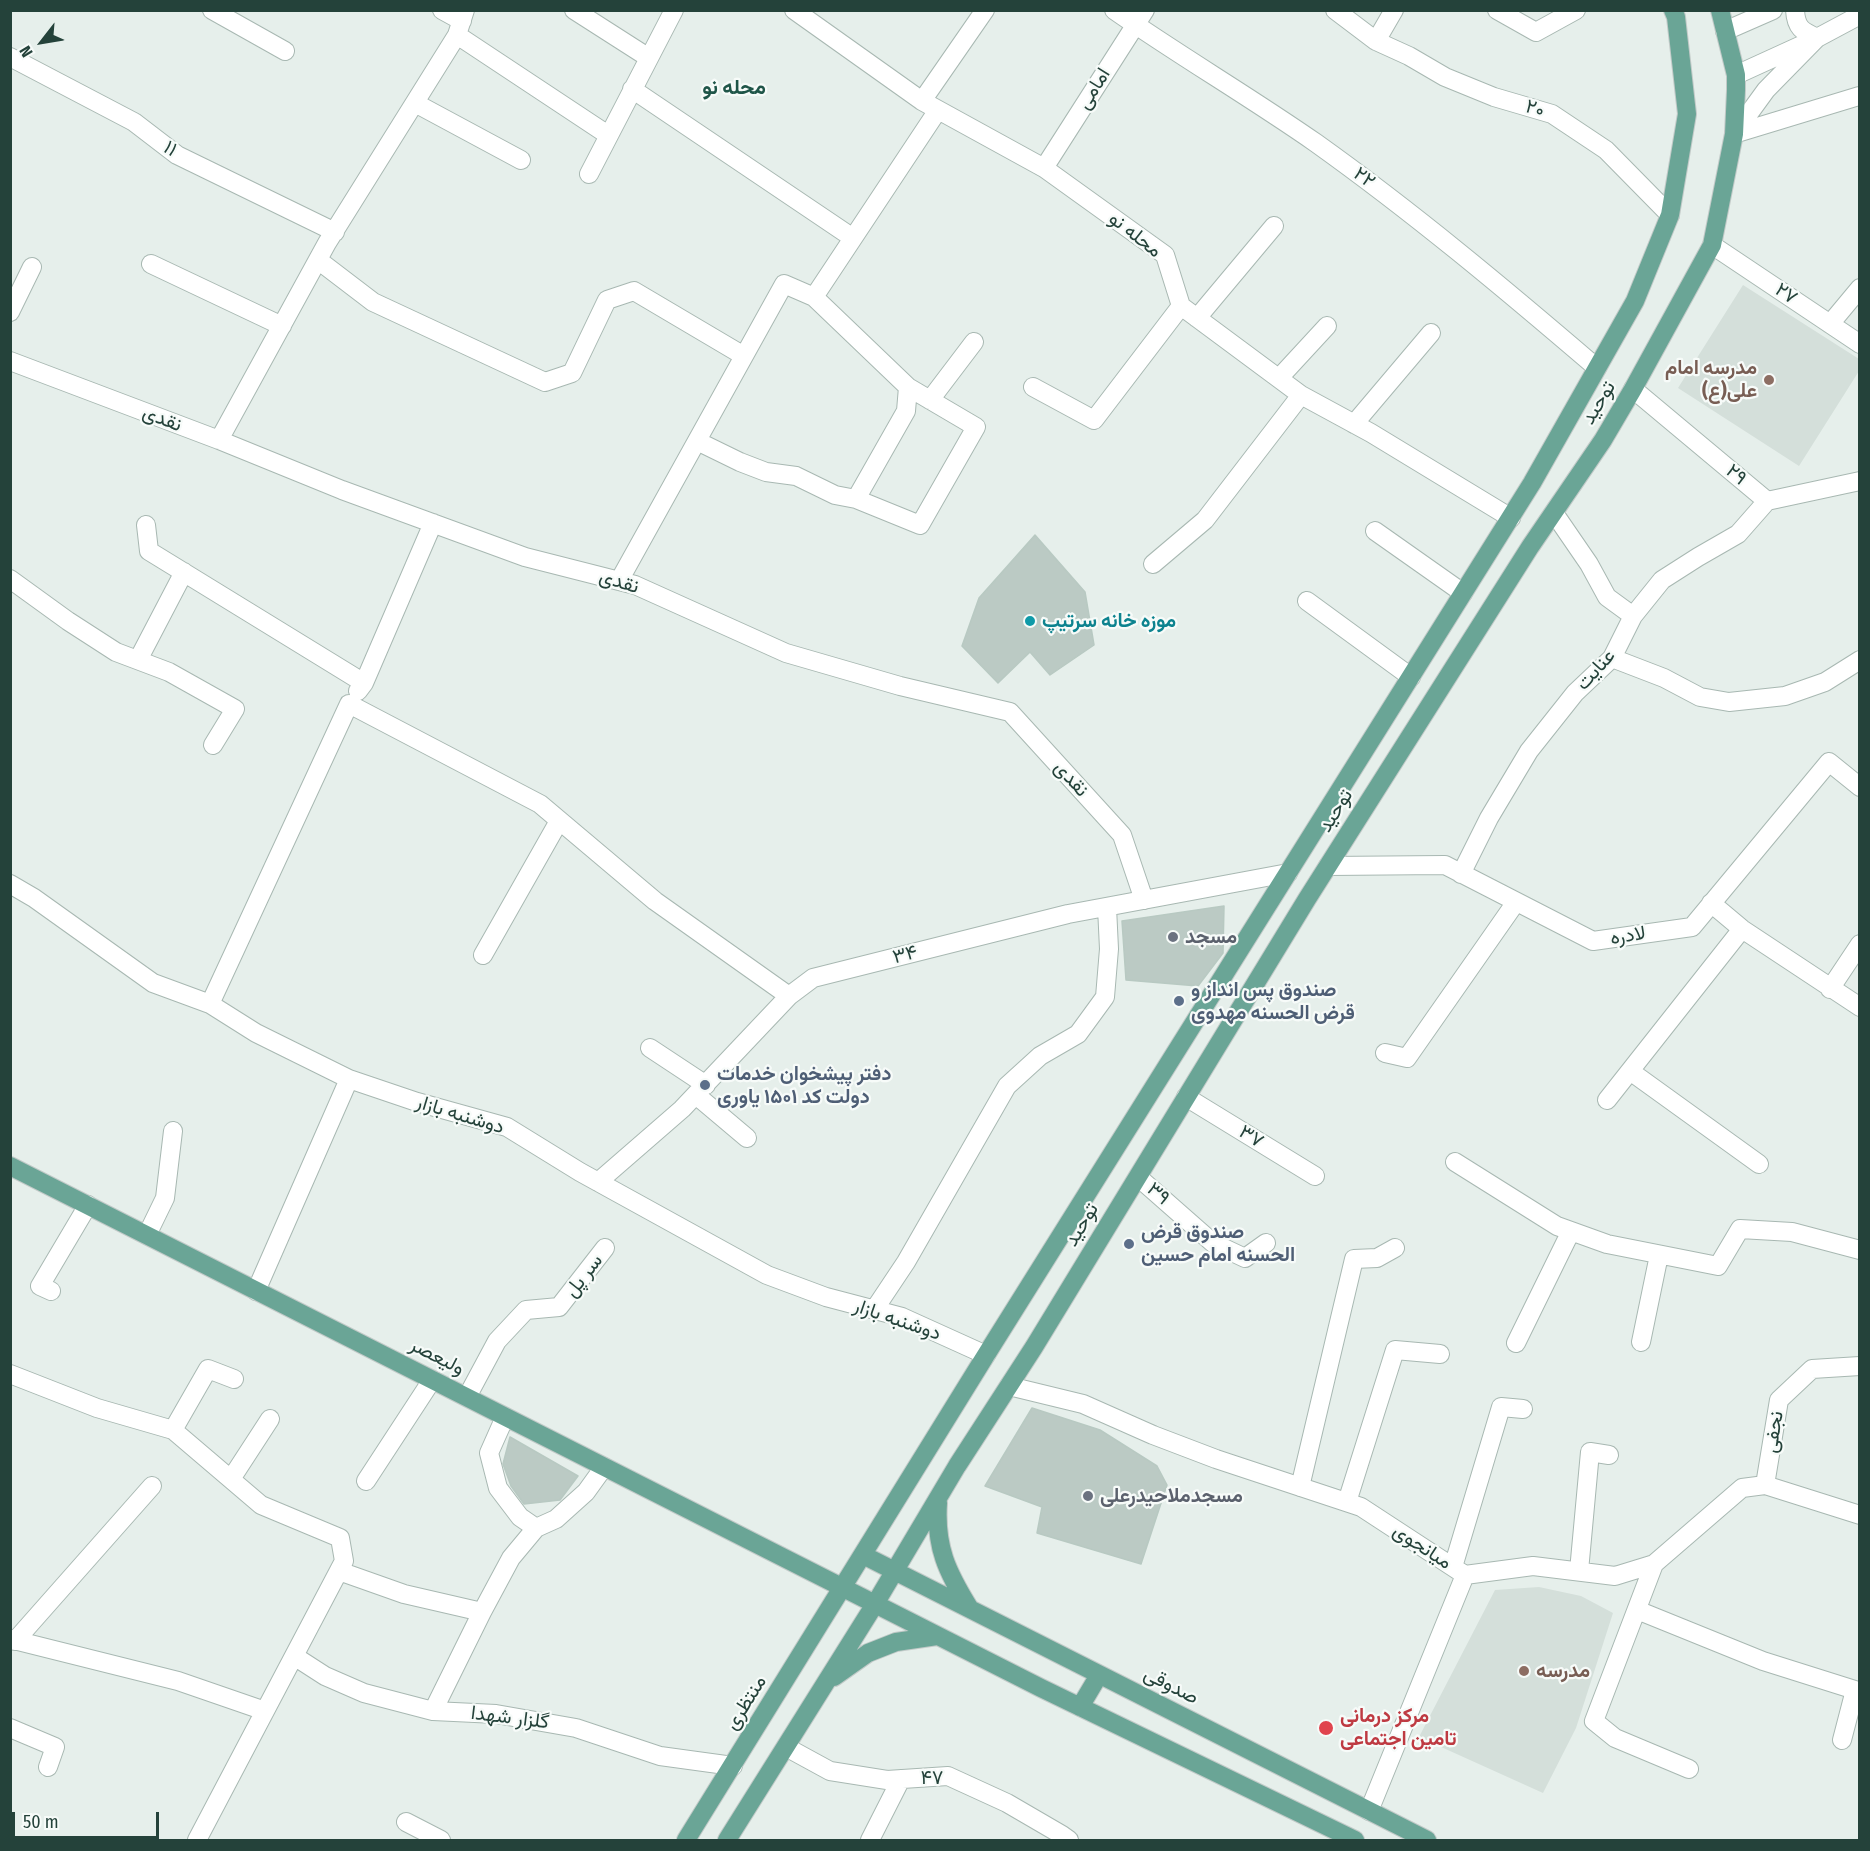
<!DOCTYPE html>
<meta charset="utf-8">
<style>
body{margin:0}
#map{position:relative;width:1870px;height:1851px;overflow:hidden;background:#e6efeb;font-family:"Fira Sans Condensed",sans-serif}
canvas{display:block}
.frame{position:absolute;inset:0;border:12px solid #24423a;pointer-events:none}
.north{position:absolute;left:12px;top:12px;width:60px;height:60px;-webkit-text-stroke:4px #f7fbf9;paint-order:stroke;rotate:239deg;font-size:16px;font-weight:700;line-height:24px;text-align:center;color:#24423a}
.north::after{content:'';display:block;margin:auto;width:21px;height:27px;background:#24423a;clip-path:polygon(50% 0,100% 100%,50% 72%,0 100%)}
.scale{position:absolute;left:12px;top:1812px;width:147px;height:27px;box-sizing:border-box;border:3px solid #24423a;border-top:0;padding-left:8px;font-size:18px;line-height:21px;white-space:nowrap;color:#24423a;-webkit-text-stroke:4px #f7fbf9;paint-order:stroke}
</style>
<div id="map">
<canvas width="1870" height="1851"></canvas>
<div class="frame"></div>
<div class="north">N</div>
<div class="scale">50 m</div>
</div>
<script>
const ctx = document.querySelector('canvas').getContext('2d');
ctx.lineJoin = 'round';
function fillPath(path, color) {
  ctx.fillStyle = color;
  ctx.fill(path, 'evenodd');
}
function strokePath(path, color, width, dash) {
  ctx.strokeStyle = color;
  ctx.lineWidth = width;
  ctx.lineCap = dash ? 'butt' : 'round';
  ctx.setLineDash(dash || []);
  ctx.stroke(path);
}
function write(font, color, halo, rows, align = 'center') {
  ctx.font = font + ' "Fira Sans Condensed",Vazirmatn,sans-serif';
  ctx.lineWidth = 4.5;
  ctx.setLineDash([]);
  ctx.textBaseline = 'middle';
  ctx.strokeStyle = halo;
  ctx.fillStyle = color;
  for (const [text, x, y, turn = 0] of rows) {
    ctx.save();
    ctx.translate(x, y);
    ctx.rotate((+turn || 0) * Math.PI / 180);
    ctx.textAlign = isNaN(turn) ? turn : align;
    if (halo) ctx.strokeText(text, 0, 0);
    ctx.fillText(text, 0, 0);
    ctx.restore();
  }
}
fillPath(new Path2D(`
 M 1743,285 L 1859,359 L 1859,371 L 1799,466 L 1678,388 Z
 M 1539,1587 L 1581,1596 L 1613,1613 L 1576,1728 L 1543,1793 L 1419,1737 L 1495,1590 Z`), '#d4dfda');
const building = new Path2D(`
 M 1035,535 L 1085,592 L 1094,645 L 1050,675 L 1030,652 L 998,683 L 962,646 L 979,598 Z
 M 1224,906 L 1223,953 L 1198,986 L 1126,980 L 1122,921 Z
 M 1032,1408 L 1100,1430 L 1157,1466 L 1167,1485 L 1141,1564 L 1037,1533 L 1042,1507 L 985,1486 Z
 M 510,1437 L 578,1476 L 560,1500 L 524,1504 L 511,1486 L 503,1464 Z`);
fillPath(building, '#bbcac4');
strokePath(building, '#b8c9c2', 1.5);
const minor = new Path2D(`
 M 212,10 L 285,51
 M 442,10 L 462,21
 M 574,10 L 649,58
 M 794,10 L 922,101 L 1044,168 L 1165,255 L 1181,306 L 1301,395 L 1371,433 L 1511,518
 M 1114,10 C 1180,56 1250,97 1316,143 C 1414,213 1506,290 1597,368
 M 1335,10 L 1376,41 L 1394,10
 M 1497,10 L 1536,32 L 1576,10
 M 1725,31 L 1773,10
 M 457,35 L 608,135
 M 1376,41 L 1409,56 L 1445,77 L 1494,97 L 1552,114 L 1606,150 L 1670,215
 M 10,57 L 134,122 L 177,155 L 335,232
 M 1736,75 L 1817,38 L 1860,15
 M 632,89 L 853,238
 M 922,101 L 985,10
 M 415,103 L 521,160
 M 1734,134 L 1766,90 L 1817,38 C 1802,31 1796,28 1795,10
 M 1734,134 L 1859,96
 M 1044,168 L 1145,10
 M 589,174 L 674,10
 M 1712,245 L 1860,344
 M 318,260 L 373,302 L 545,382 L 572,373 L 607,300 L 634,291 L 744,356
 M 151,264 L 282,326
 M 10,312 L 32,267
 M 1197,318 L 1274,226
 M 1830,324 L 1860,288
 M 10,361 L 219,440 L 342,490 L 525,557 L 635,585 L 786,653 L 900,686 L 1010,712 L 1122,835 L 1144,900
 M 1279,378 L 1327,326
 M 1033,387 L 1094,420 L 1181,306
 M 1633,389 L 1767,501 L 1860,481
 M 930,400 L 974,342
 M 1354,424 L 1431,333
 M 219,440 L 327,243 L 457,35 L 465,10
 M 697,441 L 740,462 L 766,472 L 796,476 L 835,495 L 856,499 L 906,411 L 908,387 L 814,297
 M 856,499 L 920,525 L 976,427 L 908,387
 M 1554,513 L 1589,564 L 1607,597 L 1633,616
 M 146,525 L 149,551 L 364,683
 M 1375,531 L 1463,593
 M 1153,564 L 1205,520 L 1301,395
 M 10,579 L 68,621 L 116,652 L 169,672 L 235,709 L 213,745
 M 619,581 L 784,284 L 814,297 L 938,110
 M 1307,601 L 1411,677
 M 1612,658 L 1664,678 L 1700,697 L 1729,702 L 1785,696 L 1825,682 L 1860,660
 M 138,660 L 184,572
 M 358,691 L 364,683 L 433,523
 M 1328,866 L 1445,865 L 1593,941 L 1692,927 L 1829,762 L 1860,787
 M 1461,874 L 1489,818 L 1529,751 L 1575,693 L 1612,658 L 1633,616 L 1662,580 L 1698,557 L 1738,534 L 1767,501
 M 10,884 L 34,898 L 153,983 L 210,1004 L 256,1033 L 349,1079 L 417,1102 L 507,1127 L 580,1172 L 767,1275 L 826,1297 L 902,1317 L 986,1355
 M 1711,903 L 1742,929 L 1860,1007
 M 483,955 L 559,821
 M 1830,989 L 1860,944
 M 210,1004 L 349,704 L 540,804 L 655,901 L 789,996
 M 650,1048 L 706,1085
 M 1385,1053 L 1407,1058 L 1516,902
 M 1630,1071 L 1759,1164
 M 696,1095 L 747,1138
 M 1186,1097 L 1315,1176
 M 1607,1100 L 1742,929
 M 1455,1162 L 1557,1226 L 1607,1244 L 1718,1266 L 1740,1229 L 1792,1232 L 1860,1250
 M 1138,1177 L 1213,1243 L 1245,1258 L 1266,1243
 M 598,1182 L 682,1109 L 789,996 L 813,978 L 1068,914 L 1288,873
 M 147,1235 L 165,1198 L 173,1131
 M 51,1291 L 40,1286 L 88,1205
 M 256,1291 L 349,1079
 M 874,1310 L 906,1262 L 1007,1086 L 1040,1056 L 1078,1034 L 1105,997 L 1109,949 L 1107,907
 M 1641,1342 L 1659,1255
 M 1516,1343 L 1571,1231
 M 10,1374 L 97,1408 L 173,1430 L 261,1505 L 340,1538 L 344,1561 L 197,1840
 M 1009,1386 L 1083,1404 L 1153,1435 L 1216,1459 L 1361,1507 L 1465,1575 L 1533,1566 L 1615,1576 L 1654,1564 L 1742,1488 L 1765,1485 L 1860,1515
 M 467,1397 L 497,1341 L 526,1310 L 559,1307 L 605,1248
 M 505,1417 L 489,1453 L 498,1488 L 520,1517 L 536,1528
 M 173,1430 L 208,1369 L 234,1379
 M 231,1479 L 270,1419
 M 366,1481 L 432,1380
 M 1765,1485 L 1779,1400 L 1812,1369 L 1860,1366
 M 1300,1487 L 1354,1259 L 1377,1258 L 1395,1248
 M 1347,1502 L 1395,1350 L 1440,1354
 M 1654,1564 L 1594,1721 L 1615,1738 L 1689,1769
 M 1453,1567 L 1501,1407 L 1523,1409
 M 339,1571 L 404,1594 L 482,1612
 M 1579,1571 L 1590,1452 L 1609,1455
 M 1637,1610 L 1763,1661 L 1855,1690 L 1842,1740
 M 10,1639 L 178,1681 L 265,1711
 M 15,1641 L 152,1486
 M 294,1656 L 325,1676 L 364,1693 L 433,1711 L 496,1714 L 576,1728 L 660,1756 L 733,1766
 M 433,1711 L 482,1612 L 511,1558 L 536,1528 L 556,1519 L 586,1492 L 604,1467
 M 10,1728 L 55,1747 L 48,1767
 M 786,1747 L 830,1771 L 887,1780 L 948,1776 L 1007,1803 L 1062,1835 L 1069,1840
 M 1369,1811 L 1465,1575
 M 406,1822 L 441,1840
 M 870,1840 L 901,1779`);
const major = new Path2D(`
 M 10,1166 L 1041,1688 L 1355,1840
 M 938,1503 C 935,1547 947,1572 970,1609
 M 863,1555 L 1427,1840
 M 834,1677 L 868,1653 L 896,1642 L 937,1636
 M 1080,1707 L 1099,1675
 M 686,1840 L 986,1355 L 1532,483 L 1635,301 L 1670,215 L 1687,114 L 1676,17 L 1673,10
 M 727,1840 L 875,1604 L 957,1466 L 1034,1347 L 1307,899 L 1530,547 L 1603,440 L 1633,389 L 1712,245 L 1734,134 L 1736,90 L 1736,75 L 1720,10`);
strokePath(minor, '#a8b8b2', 20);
strokePath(major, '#c2cac8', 20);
strokePath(minor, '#fff', 18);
strokePath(major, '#6aa596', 18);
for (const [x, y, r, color] of [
 [1769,380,6,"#8d6e63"],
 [1030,621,6,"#0f9aa8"],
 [1173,937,6,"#6b7280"],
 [1179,1001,6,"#5c6f8a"],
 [705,1085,6,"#5c6f8a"],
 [1129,1244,6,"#5c6f8a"],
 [1088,1496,6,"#6b7280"],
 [1524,1671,6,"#8d6e63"],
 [1326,1728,8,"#e0444e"]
]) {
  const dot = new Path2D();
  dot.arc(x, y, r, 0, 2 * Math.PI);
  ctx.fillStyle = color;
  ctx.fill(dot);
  strokePath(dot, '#f7fbf9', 2);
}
write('20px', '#24423a', '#f7fbf9', [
 ["امامی",1094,89,-58],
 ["۲۰",1535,109,17],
 ["۱۱",170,149,34],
 ["۲۲",1364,178,36],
 ["محله نو",1135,235,38],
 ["۲۷",1786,294,34],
 ["توحید",1599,403,-59],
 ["نقدی",162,419,21],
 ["۲۹",1736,475,40],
 ["نقدی",619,582,17],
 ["عنایت",1596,670,-48],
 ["نقدی",1071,779,48],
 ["توحید",1336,811,-58],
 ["لادره",1628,936,-9],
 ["۳۴",905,955,-14],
 ["دوشنبه بازار",460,1115,17],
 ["۳۷",1251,1137,32],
 ["۳۹",1158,1194,41],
 ["توحید",1082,1225,-59],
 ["سر پل",584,1276,-52],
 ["دوشنبه بازار",897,1320,19],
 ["ولیعصر",437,1357,27],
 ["نجفی",1774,1432,-81],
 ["میانجوی",1422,1547,33],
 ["صدوقی",1171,1686,27],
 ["منتظری",746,1703,-58],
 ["گلزار شهدا",510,1718,7],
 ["۴۷",932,1778]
]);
write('bold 20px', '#785e54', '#f7fbf9', [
 ["مدرسه امام",1757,368],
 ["علی(ع)",1757,391],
 ["مدرسه",1536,1671,"left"]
], 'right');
write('bold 20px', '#0d838f', '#f7fbf9', [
 ["موزه خانه سرتیپ",1042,621]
], 'left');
write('bold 20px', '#5b616d', '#f7fbf9', [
 ["مسجد",1185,937],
 ["مسجدملاحیدرعلی",1100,1496]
], 'left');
write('bold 20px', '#4e5e75', '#f7fbf9', [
 ["صندوق پس انداز و",1191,990],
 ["قرض الحسنه مهدوی",1191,1013],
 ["دفتر پیشخوان خدمات",717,1074],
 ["دولت کد ۱۵۰۱ یاوری",717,1097],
 ["صندوق قرض",1141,1232],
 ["الحسنه امام حسین",1141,1255]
], 'left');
write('bold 20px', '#be3a42', '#f7fbf9', [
 ["مرکز درمانی",1340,1716],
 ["تامین اجتماعی",1340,1739]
], 'left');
write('bold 21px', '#1f5548', '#f7fbf9', [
 ["محله نو",734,88]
]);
</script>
